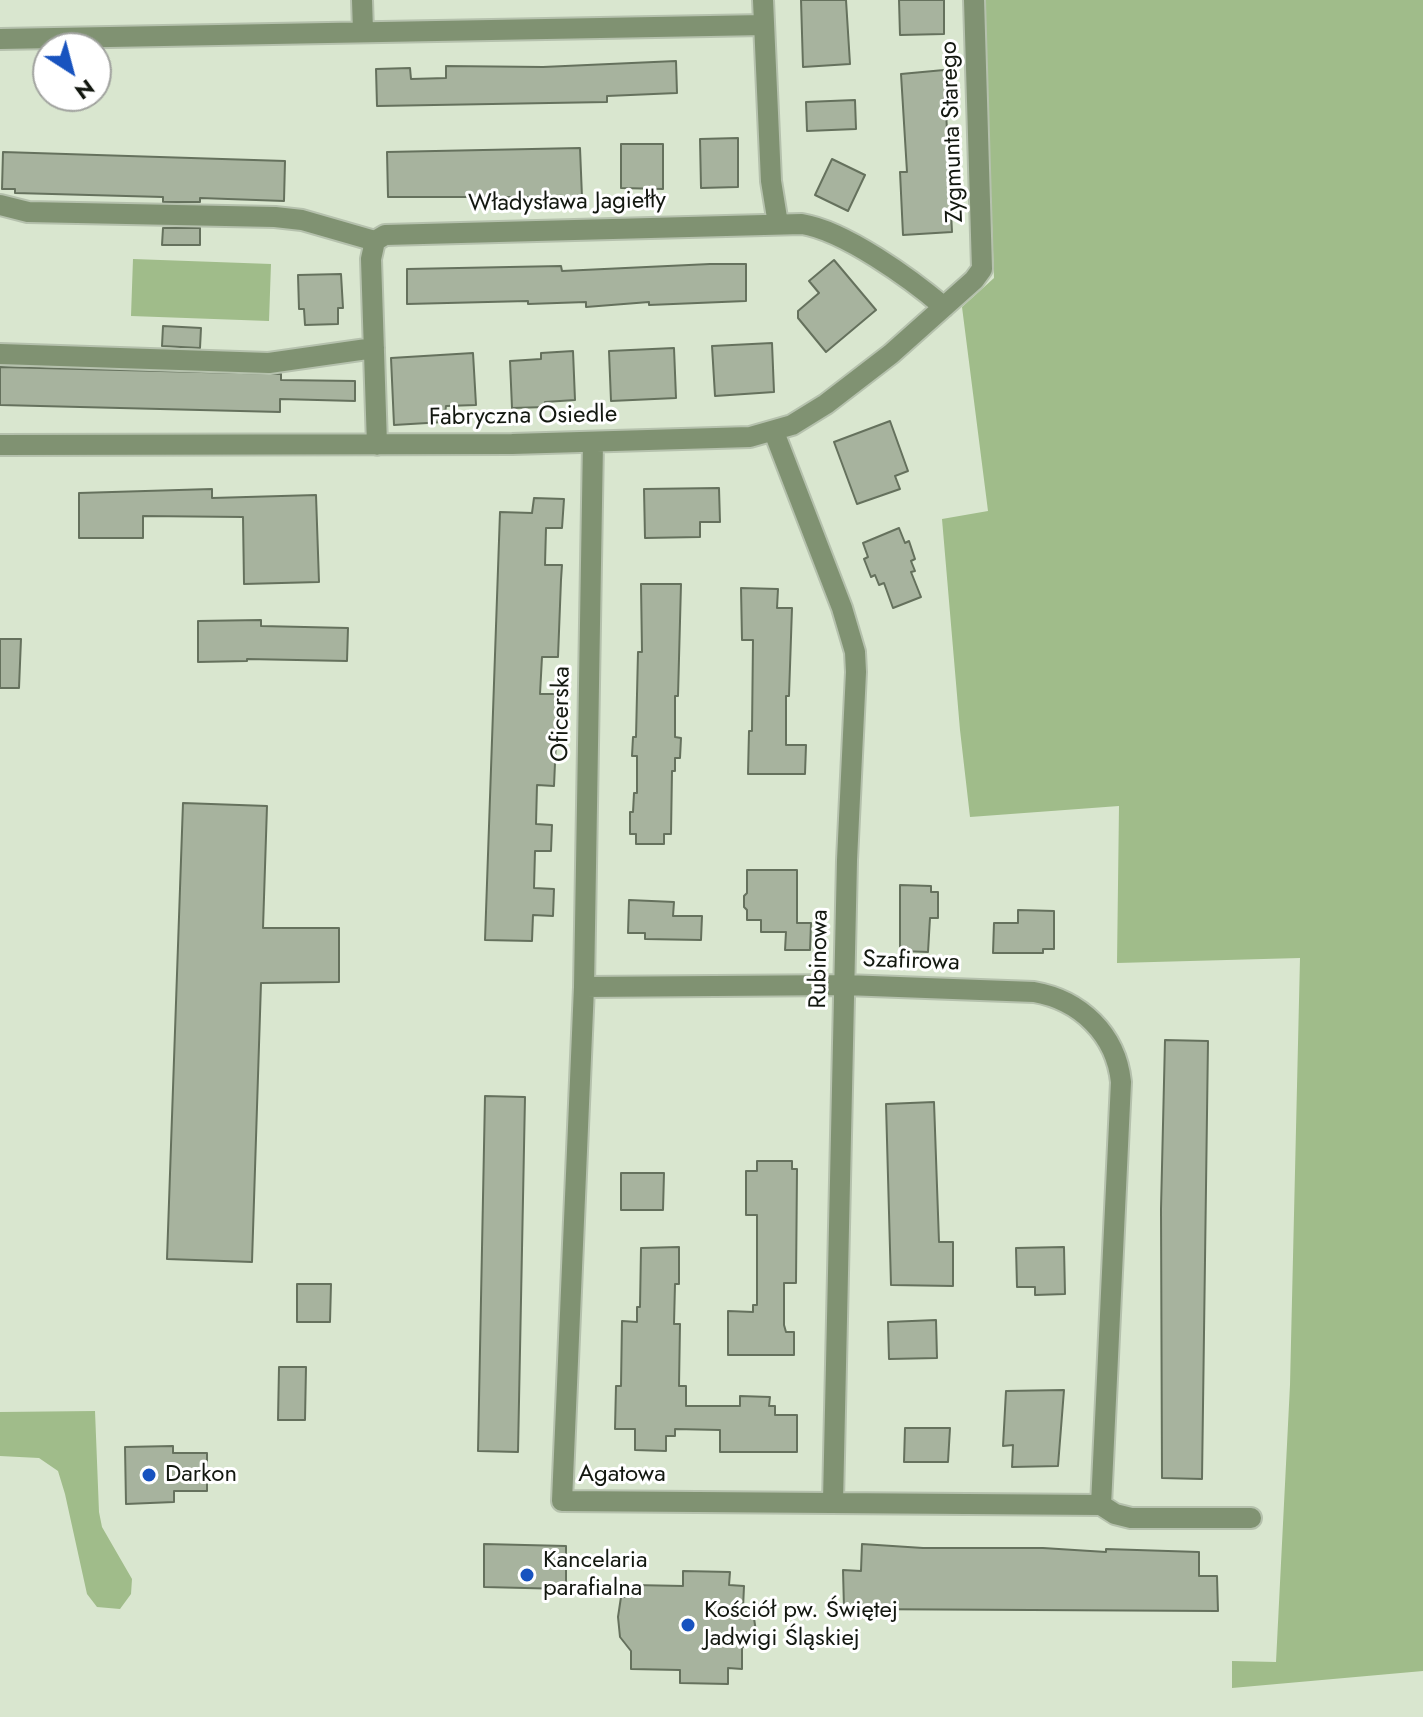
<!DOCTYPE html>
<meta charset="utf-8">
<style>
body{margin:0}
#map{position:relative;width:1423px;height:1717px;overflow:hidden;background:#d9e6cf;font-family:Jost,sans-serif}
canvas{display:block}
.north{position:absolute;left:32px;top:32px;width:80px;height:80px;box-sizing:border-box;background:#fff;border:2px solid #a1a39f;border-radius:50%;rotate:144deg;font-size:22px;font-weight:700;line-height:32px;text-align:center;color:#131810}
.north::after{content:'';display:block;margin:auto;width:28px;height:36px;background:#1853bf;clip-path:polygon(50% 0,100% 100%,50% 72%,0 100%)}
</style>
<div id="map">
<canvas width="1423" height="1717"></canvas>
<div class="north">N</div>
</div>
<script>
const ctx = document.querySelector('canvas').getContext('2d');
ctx.lineJoin = 'round';
function fillPath(path, color) {
  ctx.fillStyle = color;
  ctx.fill(path, 'evenodd');
}
function strokePath(path, color, width, dash) {
  ctx.strokeStyle = color;
  ctx.lineWidth = width;
  ctx.lineCap = dash ? 'butt' : 'round';
  ctx.setLineDash(dash || []);
  ctx.stroke(path);
}
function write(font, color, halo, rows, align = 'center') {
  ctx.font = font + ' Jost,sans-serif';
  ctx.lineWidth = 6;
  ctx.setLineDash([]);
  ctx.textBaseline = 'middle';
  ctx.strokeStyle = halo;
  ctx.fillStyle = color;
  for (const [text, x, y, turn = 0] of rows) {
    ctx.save();
    ctx.translate(x, y);
    ctx.rotate((+turn || 0) * Math.PI / 180);
    ctx.textAlign = isNaN(turn) ? turn : align;
    if (halo) ctx.strokeText(text, 0, 0);
    ctx.fillText(text, 0, 0);
    ctx.restore();
  }
}
fillPath(new Path2D(`
 M 984,0 L 1423,0 L 1423,1671 L 1232,1688 L 1232,1661 L 1276,1662 L 1290,1385 L 1300,958 L 1117,963 L 1119,806 L 970,817 L 960,730 L 942,519 L 988,511 L 962,307 L 994,278 Z
 M 133,259 L 271,264 L 269,321 L 131,316 Z
 M 95,1411 L 99,1512 L 102,1527 L 132,1579 L 131,1594 L 120,1609 L 97,1607 L 87,1594 L 65,1494 L 58,1471 L 39,1458 L 0,1456 L 0,1412 Z`), '#a0bc8a');
const building = new Path2D(`
 M 801,0 L 846,0 L 850,64 L 803,67 Z
 M 899,0 L 944,0 L 944,34 L 900,35 Z
 M 676,61 L 677,93 L 607,96 L 607,102 L 377,106 L 376,69 L 410,68 L 411,79 L 446,78 L 446,66 L 543,67 Z
 M 944,70 L 952,232 L 903,235 L 900,172 L 907,172 L 901,74 Z
 M 855,100 L 856,129 L 807,131 L 806,102 Z
 M 738,138 L 738,187 L 701,188 L 700,139 Z
 M 621,144 L 663,144 L 663,189 L 621,188 Z
 M 580,148 L 582,197 L 388,197 L 387,152 Z
 M 3,152 L 285,161 L 284,201 L 200,198 L 200,202 L 163,202 L 163,197 L 15,193 L 15,189 L 2,189 Z
 M 832,159 L 865,175 L 848,211 L 815,195 Z
 M 163,228 L 200,228 L 200,245 L 162,245 Z
 M 834,260 L 876,310 L 826,352 L 798,318 L 798,311 L 819,293 L 809,281 Z
 M 710,264 L 746,264 L 746,301 L 649,305 L 649,302 L 586,307 L 586,302 L 528,304 L 528,301 L 407,304 L 407,269 L 561,266 L 562,271 Z
 M 341,274 L 343,308 L 338,308 L 338,324 L 305,325 L 304,309 L 299,309 L 298,275 Z
 M 163,326 L 201,328 L 200,348 L 162,346 Z
 M 772,343 L 774,392 L 715,396 L 712,346 Z
 M 674,348 L 676,398 L 611,401 L 609,351 Z
 M 573,351 L 575,400 L 545,402 L 546,407 L 512,408 L 510,361 L 541,359 L 541,353 Z
 M 473,353 L 476,405 L 446,406 L 444,422 L 394,425 L 391,358 Z
 M 0,367 L 281,374 L 281,380 L 355,381 L 355,401 L 280,399 L 280,412 L 0,405 Z
 M 890,421 L 908,471 L 895,476 L 900,489 L 857,504 L 834,442 Z
 M 719,488 L 720,522 L 700,522 L 700,537 L 645,538 L 644,489 Z
 M 212,489 L 212,498 L 316,495 L 319,582 L 244,584 L 243,517 L 143,516 L 143,538 L 79,538 L 79,493 Z
 M 534,498 L 564,499 L 562,528 L 546,528 L 545,565 L 562,565 L 561,580 L 558,657 L 542,657 L 540,694 L 558,694 L 554,786 L 537,785 L 536,824 L 552,825 L 551,851 L 535,851 L 534,888 L 554,889 L 553,916 L 533,915 L 532,941 L 485,940 L 500,512 L 532,513 Z
 M 899,528 L 905,543 L 909,541 L 915,559 L 911,561 L 915,571 L 911,572 L 921,597 L 893,608 L 884,583 L 879,585 L 875,575 L 871,577 L 864,559 L 868,557 L 863,543 Z
 M 641,584 L 681,584 L 678,696 L 675,696 L 675,737 L 681,738 L 680,758 L 675,758 L 675,771 L 672,771 L 671,834 L 664,834 L 664,844 L 636,844 L 636,834 L 630,834 L 630,812 L 633,812 L 634,793 L 637,793 L 637,756 L 632,756 L 633,737 L 636,737 L 638,652 L 642,652 Z
 M 741,588 L 778,589 L 777,608 L 792,608 L 789,696 L 786,696 L 786,745 L 806,745 L 805,774 L 748,774 L 749,731 L 752,731 L 753,640 L 742,640 Z
 M 261,620 L 261,626 L 348,628 L 347,661 L 247,659 L 247,661 L 198,662 L 198,621 Z
 M 0,639 L 21,639 L 19,688 L 0,688 Z
 M 183,803 L 267,806 L 263,928 L 339,928 L 339,982 L 261,983 L 252,1262 L 167,1259 Z
 M 747,870 L 797,870 L 797,923 L 811,923 L 810,950 L 785,950 L 786,932 L 761,932 L 761,920 L 747,920 L 747,910 L 744,907 L 744,896 L 747,893 Z
 M 900,885 L 931,886 L 931,892 L 938,892 L 938,918 L 930,918 L 928,952 L 900,951 Z
 M 629,900 L 674,902 L 673,916 L 702,916 L 701,940 L 645,939 L 645,933 L 628,933 Z
 M 1018,910 L 1054,911 L 1054,949 L 1043,949 L 1043,953 L 993,953 L 994,923 L 1018,923 Z
 M 1165,1040 L 1208,1041 L 1202,1479 L 1162,1478 L 1161,1209 Z
 M 485,1096 L 525,1097 L 518,1452 L 478,1451 Z
 M 934,1102 L 939,1242 L 953,1242 L 953,1286 L 891,1285 L 886,1104 Z
 M 757,1161 L 792,1161 L 792,1169 L 797,1169 L 796,1283 L 784,1283 L 784,1325 L 786,1332 L 794,1332 L 794,1355 L 728,1355 L 728,1311 L 753,1312 L 753,1305 L 757,1305 L 757,1215 L 746,1215 L 746,1171 L 757,1171 Z
 M 621,1173 L 664,1173 L 663,1210 L 621,1210 Z
 M 679,1247 L 679,1284 L 675,1284 L 674,1324 L 680,1324 L 679,1386 L 686,1386 L 686,1406 L 740,1406 L 740,1396 L 770,1397 L 769,1406 L 775,1406 L 775,1415 L 797,1415 L 797,1452 L 720,1452 L 720,1430 L 675,1429 L 675,1436 L 666,1436 L 666,1451 L 635,1450 L 635,1429 L 615,1429 L 616,1386 L 621,1386 L 622,1321 L 637,1322 L 637,1307 L 640,1307 L 641,1248 Z
 M 1064,1247 L 1065,1294 L 1035,1295 L 1035,1287 L 1017,1287 L 1016,1248 Z
 M 297,1284 L 331,1284 L 330,1322 L 297,1322 Z
 M 936,1320 L 937,1358 L 889,1359 L 888,1322 Z
 M 279,1367 L 306,1367 L 305,1420 L 278,1420 Z
 M 1064,1390 L 1058,1466 L 1012,1467 L 1013,1445 L 1003,1446 L 1006,1391 Z
 M 905,1428 L 950,1428 L 948,1462 L 904,1462 Z
 M 173,1446 L 173,1453 L 207,1453 L 207,1491 L 174,1491 L 174,1502 L 126,1504 L 125,1447 Z
 M 484,1544 L 566,1546 L 566,1589 L 484,1587 Z
 M 862,1544 L 923,1548 L 1043,1548 L 1106,1552 L 1106,1549 L 1199,1552 L 1199,1576 L 1217,1576 L 1218,1611 L 844,1609 L 843,1570 L 861,1571 Z
 M 683,1571 L 730,1572 L 729,1585 L 744,1586 L 743,1609 L 754,1618 L 756,1632 L 755,1637 L 742,1648 L 742,1669 L 728,1668 L 728,1684 L 680,1683 L 680,1670 L 631,1669 L 631,1651 L 620,1637 L 618,1617 L 621,1597 L 627,1597 L 633,1585 L 683,1586 Z`);
fillPath(building, '#a7b39e');
strokePath(building, '#65715d', 2);
const street = new Path2D(`
 M 362,0 L 363,31
 M 763,0 L 771,181 L 778,224
 M 0,39 L 764,25
 M 0,205 L 28,212 L 275,217 L 302,220 L 375,241
 M 0,354 L 269,363 L 374,348
 M 774,432 L 842,608 L 855,652 L 856,672 L 847,860 L 833,1502
 M 0,445 L 512,444 L 750,437 L 792,425 L 826,404 L 891,354 L 974,280 L 982,269 L 974,0
 M 377,445 L 371,259 L 375,241 L 385,235 L 802,224 C 845,231 911,279 944,307
 M 584,987 L 845,985 L 1034,992 C 1080,1000 1116,1034 1121,1082 L 1101,1505 L 562,1501 L 584,987 L 593,442
 M 1101,1505 L 1115,1514 L 1131,1518 L 1251,1518`);
strokePath(street, '#b5c1ad', 24);
strokePath(street, '#809272', 20);
for (const [x, y, r, color] of [
 [149,1475,8,"#1853bf"],
 [527,1575,8,"#1853bf"],
 [688,1625,8,"#1853bf"]
]) {
  const dot = new Path2D();
  dot.arc(x, y, r, 0, 2 * Math.PI);
  ctx.fillStyle = color;
  ctx.fill(dot);
  strokePath(dot, '#fff', 3);
}
write('24px', '#131810', '#fff', [
 ["Zygmunta Starego",953,132,-92],
 ["Władysława Jagiełły",567,203,-1],
 ["Fabryczna Osiedle",523,417,-1],
 ["Oficerska",562,714,-89],
 ["Rubinowa",820,959,-89],
 ["Szafirowa",911,962,2],
 ["Agatowa",622,1475]
]);
write('24px', '#131810', '#fff', [
 ["Darkon",165,1475],
 ["Kancelaria",543,1561],
 ["parafialna",543,1589],
 ["Kościół pw. Świętej",704,1611],
 ["Jadwigi Śląskiej",704,1639]
], 'left');
</script>
